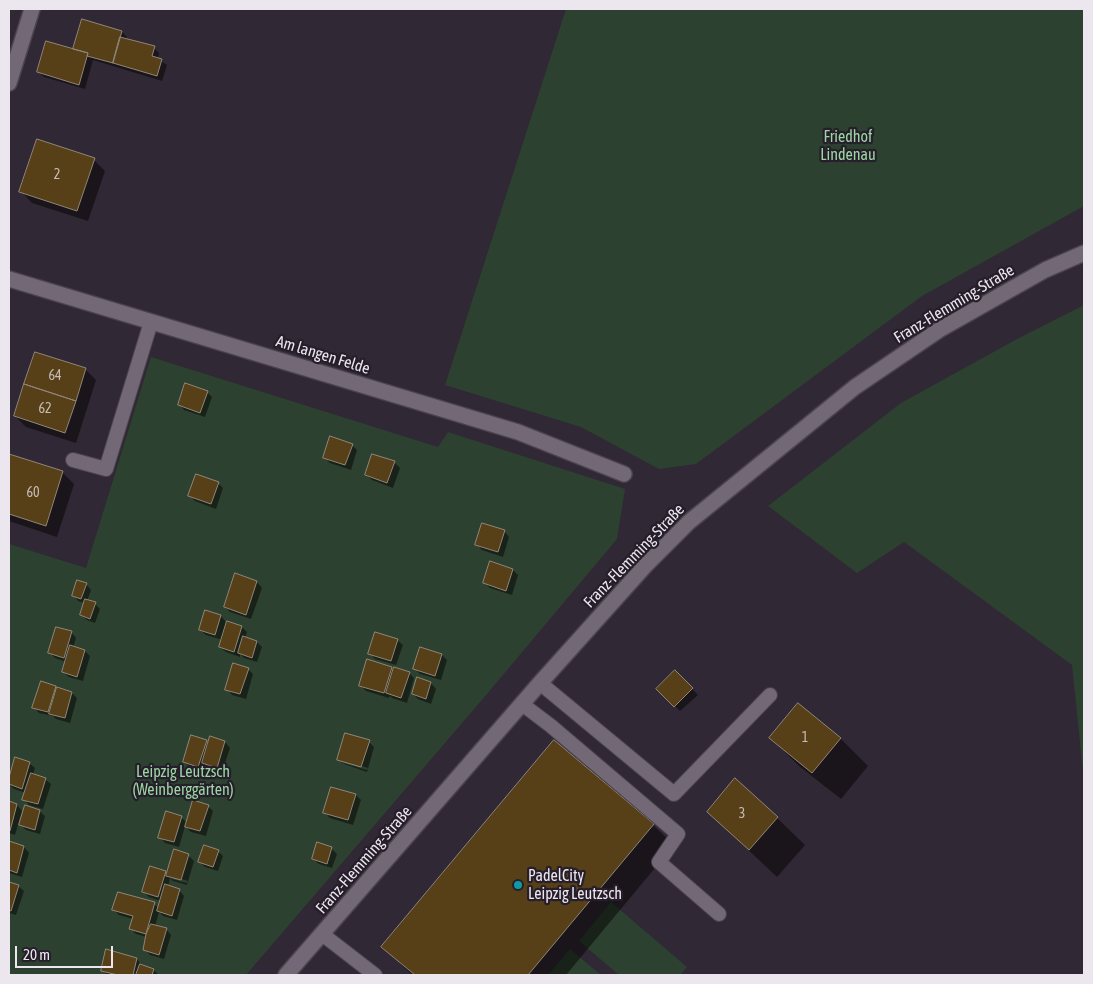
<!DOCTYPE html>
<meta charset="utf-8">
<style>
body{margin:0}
#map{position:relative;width:1093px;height:984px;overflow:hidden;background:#302834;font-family:"Asap Condensed",sans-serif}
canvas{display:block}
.frame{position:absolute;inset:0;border:10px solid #ece6ee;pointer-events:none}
.scale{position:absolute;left:15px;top:946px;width:98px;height:22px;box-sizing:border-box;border:2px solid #ece6ee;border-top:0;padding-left:6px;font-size:15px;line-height:18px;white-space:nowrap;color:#ece6ee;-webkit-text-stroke:4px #261e2a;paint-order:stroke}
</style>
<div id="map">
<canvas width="1093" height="984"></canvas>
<div class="frame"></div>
<div class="scale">20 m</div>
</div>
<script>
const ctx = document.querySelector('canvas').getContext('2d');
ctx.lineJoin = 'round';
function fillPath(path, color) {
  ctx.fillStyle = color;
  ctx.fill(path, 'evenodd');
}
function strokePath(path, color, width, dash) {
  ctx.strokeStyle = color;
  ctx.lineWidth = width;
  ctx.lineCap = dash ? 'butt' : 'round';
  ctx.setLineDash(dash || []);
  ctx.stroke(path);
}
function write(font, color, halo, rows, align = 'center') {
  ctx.font = font + ' "Asap Condensed",sans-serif';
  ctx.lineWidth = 4.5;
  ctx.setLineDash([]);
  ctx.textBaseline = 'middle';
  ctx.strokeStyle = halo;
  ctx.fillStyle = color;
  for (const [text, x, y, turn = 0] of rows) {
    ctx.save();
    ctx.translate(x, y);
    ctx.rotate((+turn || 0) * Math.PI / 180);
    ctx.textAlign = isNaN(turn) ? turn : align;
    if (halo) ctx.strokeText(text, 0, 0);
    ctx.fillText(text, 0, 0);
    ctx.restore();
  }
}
fillPath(new Path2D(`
 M 566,9 L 1084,9 L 1084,206 L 922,296 L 696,464 L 659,469 L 581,427 L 445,385 Z
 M 1084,305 L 1084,781 L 1072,665 L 904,542 L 857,573 L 768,506 L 901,403 L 1017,339 Z
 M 151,357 L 438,447 L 448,432 L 625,489 L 617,539 L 487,694 L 246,975 L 9,975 L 9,544 L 86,568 Z
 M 611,902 L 687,967 L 680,975 L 619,975 L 579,941 Z
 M 570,949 L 601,975 L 548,975 Z`), '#2d4130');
fillPath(new Path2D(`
 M 122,32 L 127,37 L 126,40 L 154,48 L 159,53 L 158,59 L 167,65 L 162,81 L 93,60 L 85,89 L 44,77 L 38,72 L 74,51 Z
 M 94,160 L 105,171 L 88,221 L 32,203 L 21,191 Z
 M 85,369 L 96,380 L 76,443 L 26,427 L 15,416 Z
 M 207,392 L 212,397 L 205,417 L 184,410 L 179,404 Z
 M 352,445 L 357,450 L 351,470 L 330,463 L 324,457 Z
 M 9,455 L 63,473 L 74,484 L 57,537 L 9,521 Z
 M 394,462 L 400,468 L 393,488 L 372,480 L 366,475 Z
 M 218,483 L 223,488 L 216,509 L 195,501 L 190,496 Z
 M 504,531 L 509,537 L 503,557 L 482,550 L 477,545 Z
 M 513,570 L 518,575 L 512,595 L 490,588 L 485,583 Z
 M 236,574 L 257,582 L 262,588 L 251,619 L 230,612 L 225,607 Z
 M 86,584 L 91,590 L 87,601 L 95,604 L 100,609 L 95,623 L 87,620 L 81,615 L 85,603 L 78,601 L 73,595 Z
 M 206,611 L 221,616 L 226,622 L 242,627 L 247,632 L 245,638 L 257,642 L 262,647 L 257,662 L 244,658 L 240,654 L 240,657 L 226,652 L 220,647 L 223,640 L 206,635 L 200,630 Z
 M 71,632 L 76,638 L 73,648 L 85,651 L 90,656 L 83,681 L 69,677 L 63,672 L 66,662 L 55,658 L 50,653 Z
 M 397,640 L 403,645 L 396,665 L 375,659 L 370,653 Z
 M 442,655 L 447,660 L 441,680 L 420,674 L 414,668 Z
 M 391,668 L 394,671 L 409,673 L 414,678 L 407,703 L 392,698 L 390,696 L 389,698 L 366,691 L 360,685 Z
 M 248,669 L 253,674 L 246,699 L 232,695 L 227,689 Z
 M 675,672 L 698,695 L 680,711 L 658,689 Z
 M 418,679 L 431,683 L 436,689 L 431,704 L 418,699 L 413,694 Z
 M 55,687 L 57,690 L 72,693 L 77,698 L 70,723 L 56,719 L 53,716 L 39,713 L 34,707 Z
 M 211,738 L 225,742 L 230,748 L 222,772 L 208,768 L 206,765 L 204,771 L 190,767 L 184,762 L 206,741 L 209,744 Z
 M 771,738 L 840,738 L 868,766 L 841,799 L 799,766 Z
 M 369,742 L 374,747 L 367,772 L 344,764 L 338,759 ZM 343,760 L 368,768 L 367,770 L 343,763 Z
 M 16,759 L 29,763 L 35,768 L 33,775 L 45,779 L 51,784 L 43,809 L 29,805 L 24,799 L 26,793 L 14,789 L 9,784 Z
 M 332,788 L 356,795 L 361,800 L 353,825 L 330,818 L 324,812 Z
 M 9,803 L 17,805 L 22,811 L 15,835 L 9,833 Z
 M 208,806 L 213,811 L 206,836 L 191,832 L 185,826 L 179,847 L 165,843 L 160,837 L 181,817 L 187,823 Z
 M 39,811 L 45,816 L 40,834 L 26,830 L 21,825 Z
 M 708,812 L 777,818 L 805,845 L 777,877 Z
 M 653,825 L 674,845 L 566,975 L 412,975 L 383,947 Z
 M 10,843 L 24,847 L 29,853 L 22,877 L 9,873 Z
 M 331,848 L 337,854 L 332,868 L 319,864 L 313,859 Z
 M 218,851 L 223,856 L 218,871 L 205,867 L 200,862 Z
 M 188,855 L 194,861 L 187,885 L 173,881 L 170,878 L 168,887 L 179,890 L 184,896 L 177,920 L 163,916 L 159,912 L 155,926 L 166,929 L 171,935 L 164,959 L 150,955 L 145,949 L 147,937 L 136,934 L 131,929 L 133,919 L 119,915 L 114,910 L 154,904 L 159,908 L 161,901 L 149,897 L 144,892 L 165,872 L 168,874 ZM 172,876 L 188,881 L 187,883 L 172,879 Z
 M 9,883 L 18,886 L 24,891 L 16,915 L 9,913 Z
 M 137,959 L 142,966 L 154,970 L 159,975 L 107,975 L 102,970 Z`), '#0007');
const building = new Path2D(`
 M 82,19 L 122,31 L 113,63 L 87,56 L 88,53 L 73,49 Z
 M 120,37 L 155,46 L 152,56 L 162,59 L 157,76 L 113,63 Z
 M 46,41 L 88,53 L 79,85 L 37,72 Z
 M 37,139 L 95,158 L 77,211 L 19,192 Z
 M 35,352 L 86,368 L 76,401 L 24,384 Z
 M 185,383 L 208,391 L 200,413 L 178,405 Z
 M 24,384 L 76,401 L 65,433 L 14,416 Z
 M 330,436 L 353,444 L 345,465 L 323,458 Z
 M 9,454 L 63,471 L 46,526 L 9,514 Z
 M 372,454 L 395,461 L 387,483 L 365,475 Z
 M 196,474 L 219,482 L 211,504 L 188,496 Z
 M 482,523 L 505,530 L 498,552 L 475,545 Z
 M 490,561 L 513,569 L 506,591 L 483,583 Z
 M 235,573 L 257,581 L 246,615 L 224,607 Z
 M 77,580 L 87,583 L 81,599 L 72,596 Z
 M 85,599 L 96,602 L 90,619 L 80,615 Z
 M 205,610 L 221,615 L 215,635 L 199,630 Z
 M 227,621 L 242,626 L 234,652 L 219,647 Z
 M 56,627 L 72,631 L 64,658 L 48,653 Z
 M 375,632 L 398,639 L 391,661 L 368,654 Z
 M 243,636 L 257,641 L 252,658 L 238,653 Z
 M 70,645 L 85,650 L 77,677 L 62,672 Z
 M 420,647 L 442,654 L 435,676 L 413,669 Z
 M 367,659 L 392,667 L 384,693 L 359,686 Z
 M 233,663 L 249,668 L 240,694 L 225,690 Z
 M 394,667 L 410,672 L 401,698 L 386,693 Z
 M 675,670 L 693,688 L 674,707 L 656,689 Z
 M 417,677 L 431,682 L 426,699 L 412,694 Z
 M 41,681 L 56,686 L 48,712 L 32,708 Z
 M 57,687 L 72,692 L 65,718 L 49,714 Z
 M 798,703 L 841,738 L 812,773 L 769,738 Z
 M 345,733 L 370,740 L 361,767 L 337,760 Z
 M 191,735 L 207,740 L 198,767 L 183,762 Z
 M 210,736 L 225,741 L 217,768 L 202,763 Z
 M 554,740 L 654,824 L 528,975 L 415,975 L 381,947 Z
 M 15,757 L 30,762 L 22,789 L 9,784 L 9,778 Z
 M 31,773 L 46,778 L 38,804 L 22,800 Z
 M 735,778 L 778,817 L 749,850 L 707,812 Z
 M 331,787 L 356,794 L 348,820 L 323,813 Z
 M 193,800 L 209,805 L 200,831 L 185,827 Z
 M 9,801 L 17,804 L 10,831 L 9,830 Z
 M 25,805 L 40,810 L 35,830 L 19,825 Z
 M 166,811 L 182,816 L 174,842 L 158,838 Z
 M 9,841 L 24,846 L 17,873 L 9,870 Z
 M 317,842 L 332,847 L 327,864 L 312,859 Z
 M 204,845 L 219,850 L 213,867 L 198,862 Z
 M 174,849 L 189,854 L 181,880 L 166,876 Z
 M 150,866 L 166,871 L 158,897 L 142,892 Z
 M 9,882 L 19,885 L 11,911 L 9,910 Z
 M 165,884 L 180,889 L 172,916 L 157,911 Z
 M 118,892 L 155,902 L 146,934 L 129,929 L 133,916 L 112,910 Z
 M 151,924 L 167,928 L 159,955 L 143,950 L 146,934 Z
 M 106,949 L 137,958 L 133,975 L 118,975 L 101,971 Z
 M 140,964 L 154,969 L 152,975 L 136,975 Z`);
fillPath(building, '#573f17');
strokePath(building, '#908678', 1);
const lane = new Path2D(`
 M 73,460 L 106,469 L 151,322
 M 540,683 L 674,794 L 770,695
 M 522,704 L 551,726 L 678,834 L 659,862 L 719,914
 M 322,934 L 375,975`);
const street = new Path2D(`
 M 9,83 L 32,9
 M 9,279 L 518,432 L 624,474
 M 286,975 L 540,683 L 645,566 L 689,522 L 855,387 L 939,330 L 1045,270 L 1084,253`);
strokePath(lane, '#4b434e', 16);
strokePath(street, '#4b434e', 18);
strokePath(lane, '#726876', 14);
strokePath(street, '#726876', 15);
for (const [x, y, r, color] of [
 [518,885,5,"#0f9aa8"]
]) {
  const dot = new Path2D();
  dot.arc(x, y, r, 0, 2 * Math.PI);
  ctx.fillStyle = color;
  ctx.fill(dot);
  strokePath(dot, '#261e2a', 2);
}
write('14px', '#c7bcb8', null, [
 ["2",57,175],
 ["64",55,376],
 ["62",45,409],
 ["60",33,493],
 ["1",805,738],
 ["3",742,814]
]);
write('16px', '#9bd7a3', '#261e2a', [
 ["Friedhof",848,137],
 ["Lindenau",848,155],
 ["Leipzig Leutzsch",183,772],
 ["(Weinberggärten)",183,790]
]);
write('16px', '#ece6ee', '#261e2a', [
 ["Franz-Flemming-Straße",954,304,-31],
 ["Am langen Felde",323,355,17],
 ["Franz-Flemming-Straße",634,556,-46],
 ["Franz-Flemming-Straße",364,860,-49]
]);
write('16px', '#ece6ee', '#261e2a', [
 ["PadelCity",528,876],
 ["Leipzig Leutzsch",528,894]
], 'left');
</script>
